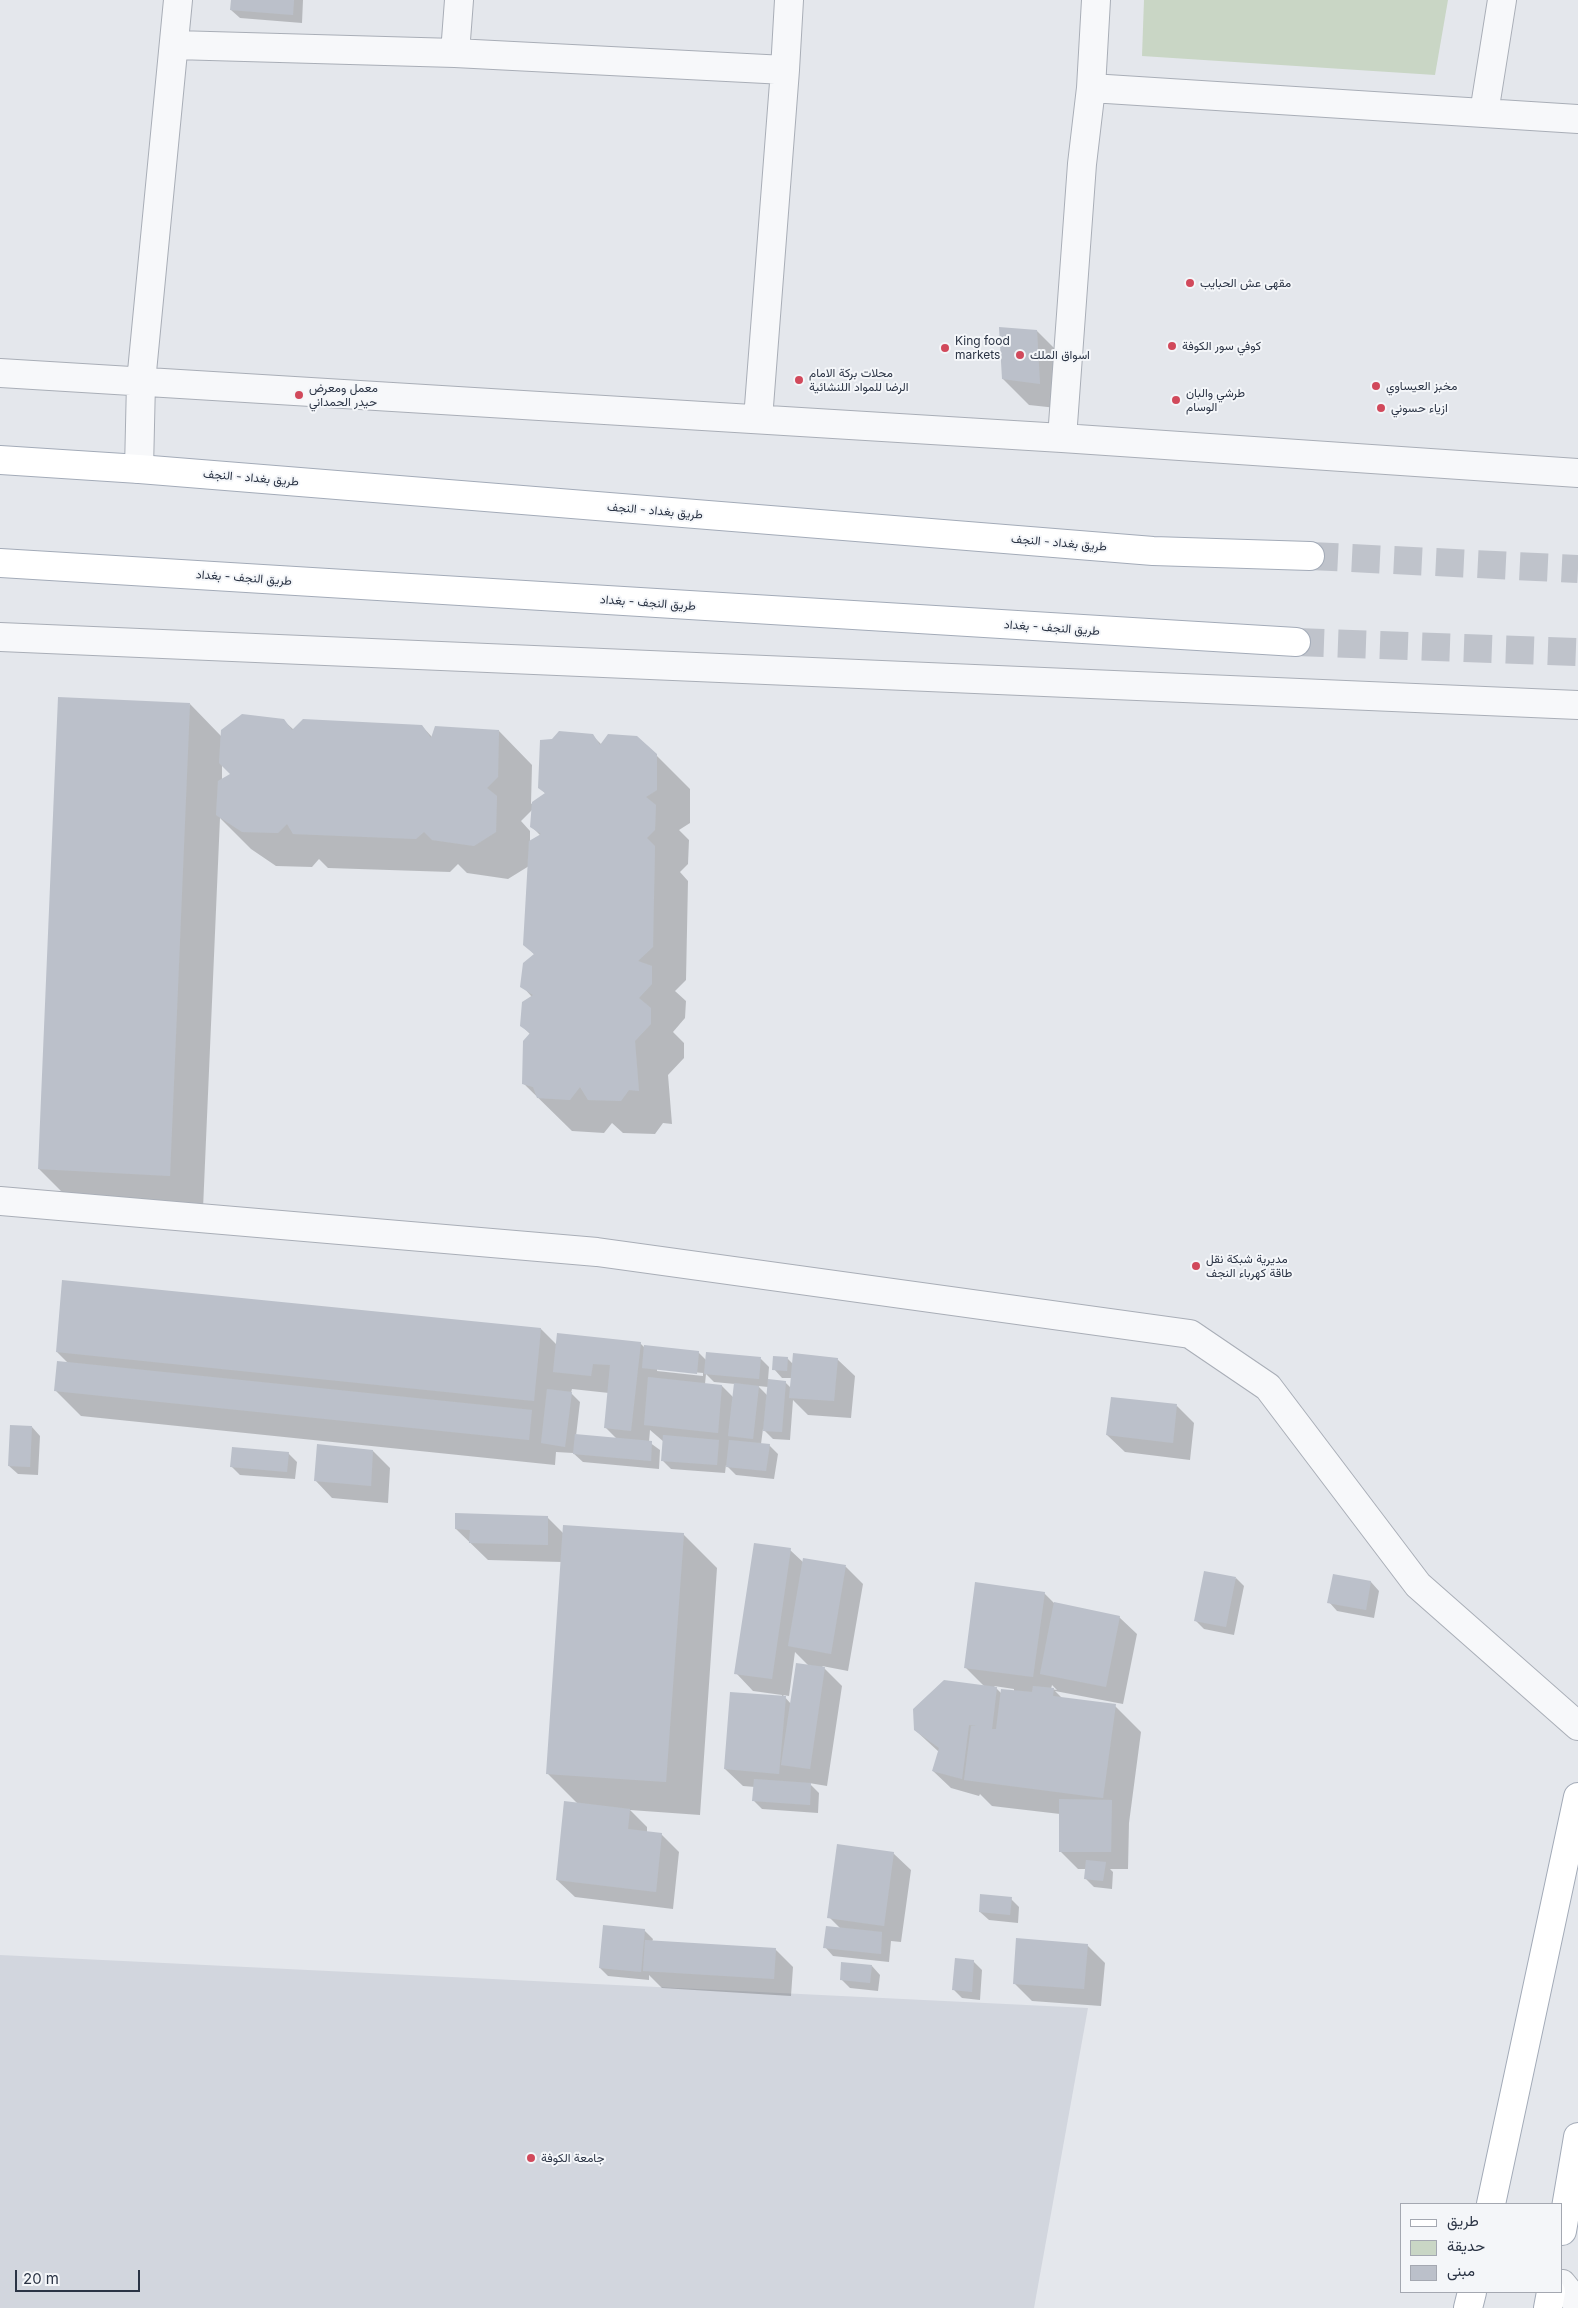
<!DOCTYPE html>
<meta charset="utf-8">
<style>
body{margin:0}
#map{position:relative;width:1578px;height:2308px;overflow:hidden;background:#e4e7ec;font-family:Inter,Vazirmatn,sans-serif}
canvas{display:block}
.legend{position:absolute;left:1400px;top:2203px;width:162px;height:90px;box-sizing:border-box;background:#f4f6f9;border:1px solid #a4a8b1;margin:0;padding:6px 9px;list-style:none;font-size:15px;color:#2b3445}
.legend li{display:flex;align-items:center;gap:10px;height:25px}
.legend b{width:25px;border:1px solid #a4a8b1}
.scale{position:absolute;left:15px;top:2270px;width:125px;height:22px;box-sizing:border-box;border:2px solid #2b3445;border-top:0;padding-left:6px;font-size:15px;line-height:18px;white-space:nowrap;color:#2b3445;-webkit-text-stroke:4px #f4f6f9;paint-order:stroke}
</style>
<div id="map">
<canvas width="1578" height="2308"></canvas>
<ul class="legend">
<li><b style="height:6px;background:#fff"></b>طريق</li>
<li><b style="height:14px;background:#c9d6c5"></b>حديقة</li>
<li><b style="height:14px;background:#bbc0ca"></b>مبنى</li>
</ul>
<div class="scale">20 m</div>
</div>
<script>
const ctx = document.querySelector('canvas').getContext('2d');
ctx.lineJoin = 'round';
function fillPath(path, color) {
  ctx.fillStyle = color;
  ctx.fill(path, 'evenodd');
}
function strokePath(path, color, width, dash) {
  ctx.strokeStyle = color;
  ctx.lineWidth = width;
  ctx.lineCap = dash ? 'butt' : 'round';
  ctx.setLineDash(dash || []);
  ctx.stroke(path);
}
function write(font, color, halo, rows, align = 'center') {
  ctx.font = font + ' Inter,Vazirmatn,sans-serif';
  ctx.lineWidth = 4;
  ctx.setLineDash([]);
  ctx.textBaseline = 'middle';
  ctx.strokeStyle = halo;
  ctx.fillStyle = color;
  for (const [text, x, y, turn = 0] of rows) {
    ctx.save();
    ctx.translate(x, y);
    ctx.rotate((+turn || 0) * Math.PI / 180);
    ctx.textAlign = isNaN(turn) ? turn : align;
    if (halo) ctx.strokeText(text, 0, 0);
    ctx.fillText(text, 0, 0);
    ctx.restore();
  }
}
fillPath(new Path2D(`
 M 0,1955 L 1088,2008 L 1034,2308 L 0,2308 Z`), '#d2d6de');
fillPath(new Path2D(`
 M 1144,0 L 1448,0 L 1435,75 L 1142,56 Z`), '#c9d6c5');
fillPath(new Path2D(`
 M 233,0 L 303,0 L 302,23 L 240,18 L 231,10 Z
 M 1037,331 L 1063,357 L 1066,409 L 1029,405 L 1003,379 Z
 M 190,704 L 222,737 L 283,720 L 294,730 L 422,726 L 432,737 L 499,731 L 532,765 L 531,804 L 546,794 L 540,788 L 592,735 L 602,745 L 656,755 L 690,789 L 690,823 L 679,830 L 689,840 L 688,864 L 680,872 L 688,881 L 686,980 L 675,991 L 686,1001 L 685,1018 L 673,1032 L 684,1043 L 684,1058 L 668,1075 L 672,1124 L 663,1123 L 655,1134 L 623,1133 L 612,1123 L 604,1133 L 572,1131 L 523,1083 L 531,1035 L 521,1025 L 532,997 L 522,986 L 535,955 L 524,944 L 529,866 L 508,879 L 467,873 L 458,864 L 450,872 L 328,868 L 319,859 L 312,867 L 276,866 L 251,849 L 220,818 L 203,1209 L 73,1203 L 39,1169 ZM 222,764 L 232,774 L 222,781 ZM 533,809 L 532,827 L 541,836 L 530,842 L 530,831 L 521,821 Z
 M 541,1329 L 557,1345 L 640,1343 L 645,1348 L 698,1352 L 706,1360 L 761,1359 L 769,1367 L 768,1380 L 785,1382 L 791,1388 L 792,1378 L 782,1378 L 774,1369 L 787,1358 L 793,1364 L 837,1359 L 855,1376 L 851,1418 L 808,1415 L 793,1400 L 790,1440 L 773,1439 L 763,1429 L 761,1444 L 769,1445 L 778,1454 L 774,1479 L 736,1475 L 726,1465 L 725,1473 L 671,1469 L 663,1461 L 664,1442 L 650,1430 L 649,1442 L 660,1450 L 659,1469 L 583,1462 L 573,1453 L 556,1452 L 555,1465 L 81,1416 L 55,1390 L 68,1363 L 57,1352 ZM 657,1369 L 703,1373 L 703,1376 L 657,1371 ZM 706,1374 L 714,1382 L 735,1384 L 733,1397 L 722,1386 L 705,1384 ZM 758,1386 L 768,1387 L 768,1396 ZM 572,1389 L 609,1393 L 605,1427 L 617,1439 L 576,1436 L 580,1402 L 571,1393 Z
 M 1177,1406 L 1194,1423 L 1190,1460 L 1125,1452 L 1107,1435 Z
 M 32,1427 L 40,1436 L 38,1475 L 18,1474 L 9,1466 Z
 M 373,1451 L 390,1468 L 388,1503 L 332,1498 L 315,1480 Z
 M 288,1453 L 297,1462 L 295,1479 L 240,1475 L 231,1466 Z
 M 548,1518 L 564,1534 L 683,1534 L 717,1568 L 700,1815 L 630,1810 L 647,1827 L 647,1833 L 661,1834 L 679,1852 L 673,1909 L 575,1897 L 557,1880 L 578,1804 L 547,1773 L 562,1562 L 488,1560 L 456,1529 Z
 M 790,1550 L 804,1563 L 846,1567 L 863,1584 L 848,1671 L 822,1666 L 842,1686 L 827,1786 L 809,1783 L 819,1793 L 818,1813 L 762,1809 L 754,1801 L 755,1787 L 743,1786 L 725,1769 L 782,1697 L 782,1695 L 753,1691 L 736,1673 ZM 795,1652 L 809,1666 L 791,1704 L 783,1695 L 789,1696 Z
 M 1334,1575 L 1371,1582 L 1379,1591 L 1374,1618 L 1337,1611 L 1329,1602 Z
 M 1236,1578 L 1244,1586 L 1234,1635 L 1204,1629 L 1196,1621 Z
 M 1044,1593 L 1054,1603 L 1119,1617 L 1137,1634 L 1123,1704 L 1055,1691 L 1063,1699 L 1115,1706 L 1141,1732 L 1129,1823 L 1128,1869 L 1110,1869 L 1113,1872 L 1112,1889 L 1094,1887 L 1085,1878 L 1086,1869 L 1078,1869 L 1060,1851 L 1060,1814 L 992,1806 L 980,1794 L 979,1796 L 951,1788 L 933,1771 L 939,1752 L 915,1730 L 985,1687 L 965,1667 ZM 1052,1685 L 1057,1690 L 1051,1689 ZM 994,1686 L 1014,1689 L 1014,1691 L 1002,1694 Z
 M 893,1853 L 911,1870 L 901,1942 L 891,1941 L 889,1962 L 833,1956 L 825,1947 L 840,1928 L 829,1917 Z
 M 1011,1899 L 1019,1907 L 1018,1923 L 989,1920 L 980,1912 Z
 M 644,1930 L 653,1939 L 652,1942 L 775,1949 L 793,1967 L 791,1996 L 662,1988 L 649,1975 L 649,1980 L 608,1976 L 600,1968 Z
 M 1087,1945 L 1105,1963 L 1101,2006 L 1032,2001 L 1014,1983 Z
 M 973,1961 L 982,1970 L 980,2000 L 962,1998 L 954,1990 Z
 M 872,1966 L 880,1975 L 878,1991 L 850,1988 L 841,1979 Z`), '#0003');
fillPath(new Path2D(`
 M 231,0 L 294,0 L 293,15 L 230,10 Z
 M 999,327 L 1037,330 L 1040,384 L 1002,379 Z
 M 58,697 L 190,703 L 170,1176 L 38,1169 Z
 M 242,714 L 284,719 L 292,730 L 303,719 L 422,725 L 431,738 L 435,726 L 499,730 L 498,777 L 487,788 L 497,796 L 496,832 L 474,846 L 432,840 L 424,832 L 416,839 L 293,834 L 287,824 L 278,833 L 242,832 L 216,815 L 218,781 L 230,774 L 219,763 L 221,730 Z
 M 559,731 L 593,734 L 600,745 L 608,734 L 637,736 L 657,754 L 657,790 L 646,797 L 656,805 L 655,830 L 647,838 L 655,846 L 653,947 L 638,961 L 652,966 L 652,984 L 639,998 L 651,1008 L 651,1024 L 635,1041 L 639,1091 L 629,1090 L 621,1101 L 588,1100 L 580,1087 L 570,1100 L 537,1098 L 533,1087 L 522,1084 L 523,1041 L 530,1033 L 520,1026 L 522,1002 L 533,995 L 520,987 L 523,963 L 534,954 L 523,945 L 529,841 L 541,834 L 530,827 L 532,802 L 545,793 L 538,788 L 540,740 L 552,739 Z
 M 62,1280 L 541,1328 L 534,1401 L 56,1352 Z
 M 557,1333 L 641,1342 L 631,1431 L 604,1428 L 610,1365 L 593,1364 L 591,1376 L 553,1372 Z
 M 644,1345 L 699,1351 L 697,1374 L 642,1368 Z
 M 706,1352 L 761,1357 L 759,1379 L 704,1374 Z
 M 793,1353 L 838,1358 L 834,1401 L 789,1398 Z
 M 773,1356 L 788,1357 L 787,1371 L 772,1370 Z
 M 57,1361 L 532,1410 L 529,1440 L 54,1391 Z
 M 648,1377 L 722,1385 L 718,1433 L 644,1425 Z
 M 768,1379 L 786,1381 L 782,1432 L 763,1431 Z
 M 734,1383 L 759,1386 L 753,1439 L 728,1436 Z
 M 547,1389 L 572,1392 L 565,1447 L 541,1443 Z
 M 1111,1397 L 1177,1404 L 1173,1443 L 1106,1435 Z
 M 10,1425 L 32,1426 L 30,1467 L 8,1466 Z
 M 575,1434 L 652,1441 L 651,1461 L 573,1454 Z
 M 663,1435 L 719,1440 L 717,1465 L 661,1461 Z
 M 729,1440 L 770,1444 L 766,1471 L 726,1467 Z
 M 317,1444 L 373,1450 L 371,1486 L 314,1481 Z
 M 232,1447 L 289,1452 L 287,1472 L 230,1467 Z
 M 455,1513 L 548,1516 L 548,1545 L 469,1543 L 470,1530 L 455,1529 Z
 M 563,1525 L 684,1533 L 666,1782 L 546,1774 Z
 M 754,1543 L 791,1548 L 772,1679 L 734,1674 Z
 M 803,1558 L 846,1565 L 831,1654 L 788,1646 Z
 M 1204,1571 L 1236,1577 L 1226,1627 L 1194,1621 Z
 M 1333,1574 L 1371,1581 L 1366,1610 L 1327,1603 Z
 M 975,1582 L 1045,1592 L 1033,1677 L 964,1668 Z
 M 1054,1602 L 1120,1616 L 1106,1687 L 1040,1674 Z
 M 796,1663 L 825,1667 L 810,1769 L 781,1765 Z
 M 944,1680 L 997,1687 L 992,1729 L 996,1729 L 1001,1689 L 1032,1692 L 1033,1686 L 1054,1688 L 1053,1696 L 1116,1704 L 1103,1798 L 964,1780 L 971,1726 L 977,1726 L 969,1725 L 962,1779 L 932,1771 L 939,1748 L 914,1730 L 913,1709 Z
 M 730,1692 L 786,1696 L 779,1774 L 724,1769 Z
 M 754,1779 L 811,1783 L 810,1805 L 752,1801 Z
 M 1059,1799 L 1112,1800 L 1111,1852 L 1059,1852 Z
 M 564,1801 L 630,1809 L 628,1829 L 662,1833 L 656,1892 L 556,1880 Z
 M 837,1844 L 894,1852 L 884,1926 L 827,1918 Z
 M 1086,1860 L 1106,1862 L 1103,1881 L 1084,1879 Z
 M 980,1894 L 1012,1897 L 1010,1915 L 979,1912 Z
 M 603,1925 L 645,1929 L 641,1972 L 599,1968 Z
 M 826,1926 L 882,1932 L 881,1954 L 823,1948 Z
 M 1016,1938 L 1088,1944 L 1084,1989 L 1013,1984 Z
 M 645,1940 L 776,1948 L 774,1979 L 643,1971 Z
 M 955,1958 L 974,1960 L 972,1992 L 952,1990 Z
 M 841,1962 L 872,1965 L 870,1983 L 840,1980 Z`), '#bbc0ca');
strokePath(new Path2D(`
 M 1310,556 L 1578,569
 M 1296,642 L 1578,652`), '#bfc3cb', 28, [28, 14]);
const minor = new Path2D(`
 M 175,45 L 455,53 L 785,70
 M 455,53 L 459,0
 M 1091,88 L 1578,119
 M 1484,113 L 1502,0
 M 0,373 L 1062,438 L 1578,473
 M 758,419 L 785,70 L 789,0
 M 1062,438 L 1082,164 L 1091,88 L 1096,0
 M 139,469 L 141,382 L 178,0
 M 0,637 L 1578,705
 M 0,1201 L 597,1252 L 1190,1334 L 1268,1387 L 1418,1585 L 1578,1726
 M 1562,2284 L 1578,2304`);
const major = new Path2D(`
 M 0,460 L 139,469 L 1153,551 L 1310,556
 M 0,563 L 1296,642
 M 1491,2204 L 1578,1797
 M 1562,2231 L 1578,2137
 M 1468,2308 L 1472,2292
 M 1548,2308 L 1551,2292`);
strokePath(minor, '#a9aeb7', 30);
strokePath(major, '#a3abb8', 30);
strokePath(minor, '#f7f8fa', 28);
strokePath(major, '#fff', 28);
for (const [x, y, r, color] of [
 [1190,283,5,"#d1495b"],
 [1172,346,5,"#d1495b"],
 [945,348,5,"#d1495b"],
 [1020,355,5,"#d1495b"],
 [799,380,5,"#d1495b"],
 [1376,386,5,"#d1495b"],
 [299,395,5,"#d1495b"],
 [1176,400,5,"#d1495b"],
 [1381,408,5,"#d1495b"],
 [1196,1266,5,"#d1495b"],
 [531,2158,5,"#d1495b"]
]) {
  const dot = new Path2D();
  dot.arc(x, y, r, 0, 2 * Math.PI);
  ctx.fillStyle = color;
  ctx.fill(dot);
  strokePath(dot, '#f4f6f9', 2);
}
write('12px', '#2b3445', '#f4f6f9', [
 ["مقهى عش الحبايب",1200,283],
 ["King food",955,341],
 ["markets",955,355],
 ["كوفي سور الكوفة",1182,346],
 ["اسواق الملك",1030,355],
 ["محلات بركة الامام",809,373],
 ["الرضا للمواد اللنشائية",809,387],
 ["مخبز العيساوي",1386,386],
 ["معمل ومعرض",309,388],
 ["حيدر الحمداني",309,402],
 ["طرشي والبان",1186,393],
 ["الوسام",1186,407],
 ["ازياء حسوني",1391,408],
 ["مديرية شبكة نقل",1206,1259],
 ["طاقة كهرباء النجف",1206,1273],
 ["جامعة الكوفة",541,2158]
], 'left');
write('12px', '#2b3445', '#f4f6f9', [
 ["طريق بغداد - النجف",251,478,5],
 ["طريق بغداد - النجف",655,511,5],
 ["طريق بغداد - النجف",1059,543,5],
 ["طريق النجف - بغداد",244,578,4],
 ["طريق النجف - بغداد",648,603,4],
 ["طريق النجف - بغداد",1052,628,4]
]);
</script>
